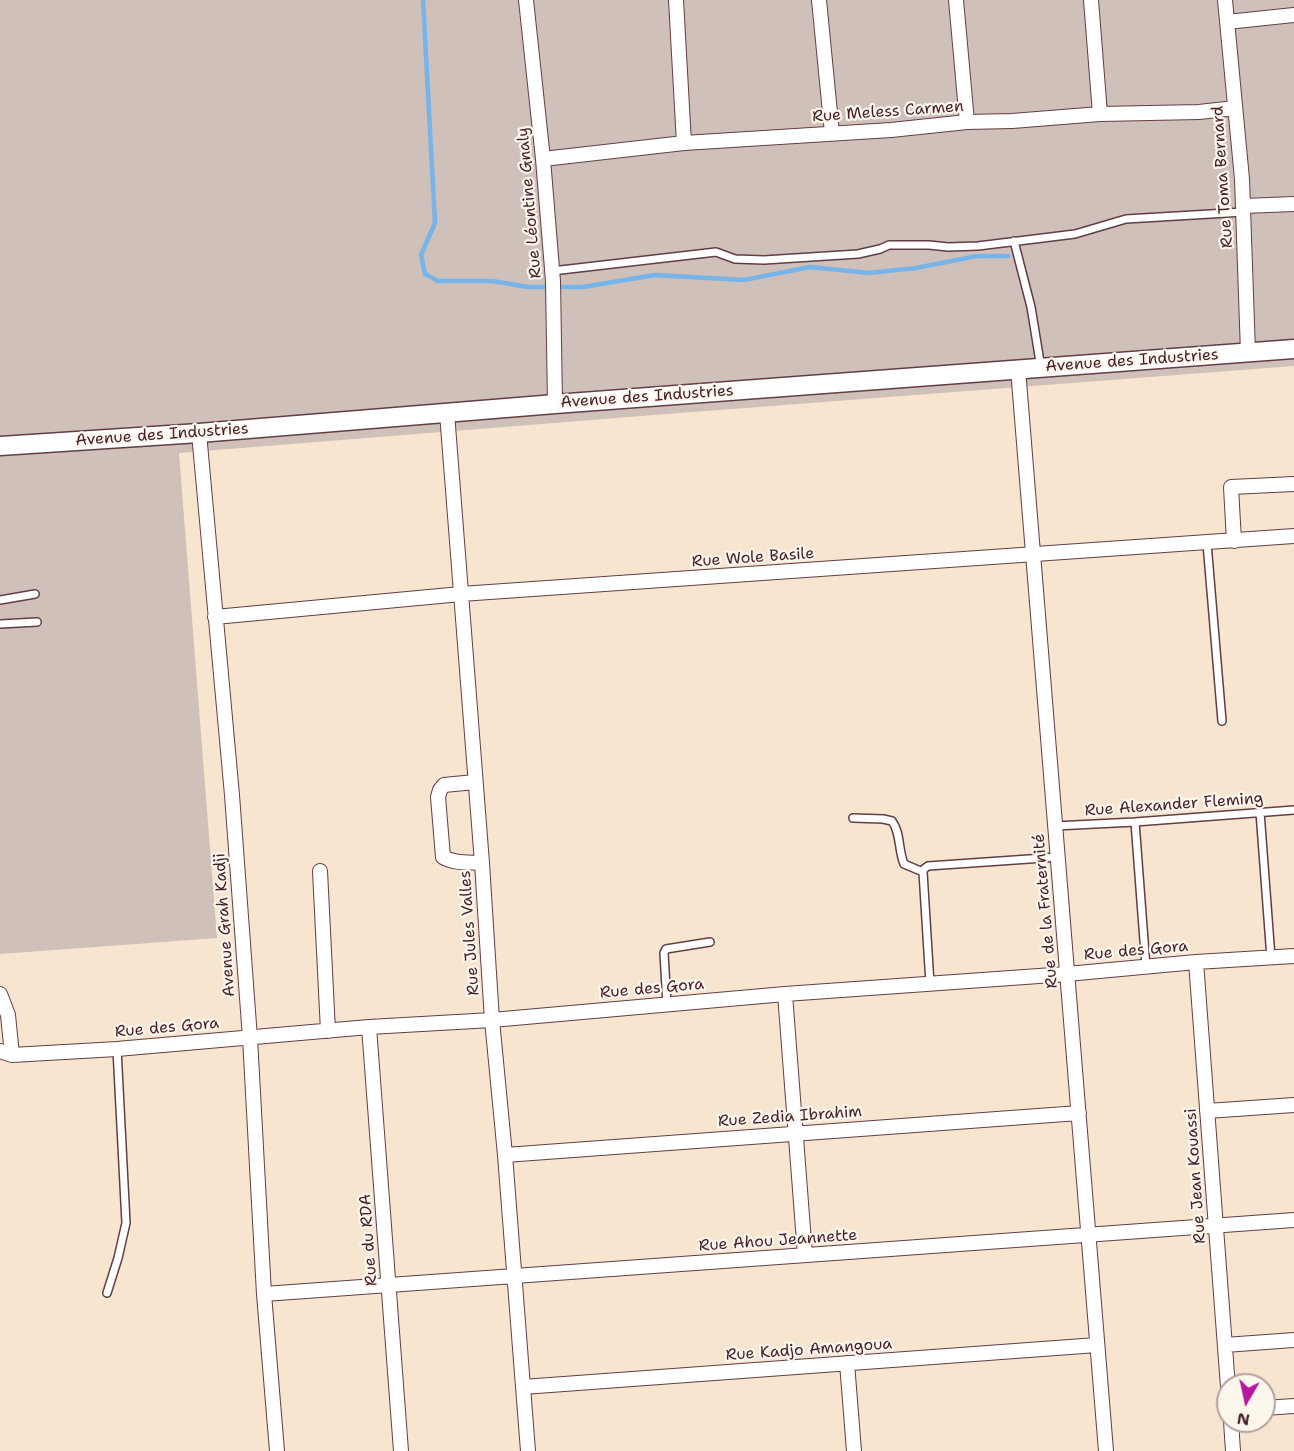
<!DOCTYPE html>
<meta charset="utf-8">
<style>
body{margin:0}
#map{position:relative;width:1294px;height:1451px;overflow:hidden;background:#f7e5cf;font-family:"Shantell Sans",sans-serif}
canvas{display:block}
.north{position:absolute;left:1216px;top:1373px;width:60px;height:60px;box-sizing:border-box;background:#fbf7ec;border:2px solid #b4a19f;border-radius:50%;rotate:189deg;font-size:16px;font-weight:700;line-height:24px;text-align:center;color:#4a1f2b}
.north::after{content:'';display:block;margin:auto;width:21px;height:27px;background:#b5179e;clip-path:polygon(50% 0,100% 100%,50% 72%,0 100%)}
</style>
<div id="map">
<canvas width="1294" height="1451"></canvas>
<div class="north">N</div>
</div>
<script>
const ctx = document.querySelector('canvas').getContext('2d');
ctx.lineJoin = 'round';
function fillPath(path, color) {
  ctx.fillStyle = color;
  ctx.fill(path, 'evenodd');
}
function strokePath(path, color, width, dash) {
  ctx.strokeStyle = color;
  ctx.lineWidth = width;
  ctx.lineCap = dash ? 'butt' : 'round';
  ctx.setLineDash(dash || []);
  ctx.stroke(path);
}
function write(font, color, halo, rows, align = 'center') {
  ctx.font = font + ' "Shantell Sans",sans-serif';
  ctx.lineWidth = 4.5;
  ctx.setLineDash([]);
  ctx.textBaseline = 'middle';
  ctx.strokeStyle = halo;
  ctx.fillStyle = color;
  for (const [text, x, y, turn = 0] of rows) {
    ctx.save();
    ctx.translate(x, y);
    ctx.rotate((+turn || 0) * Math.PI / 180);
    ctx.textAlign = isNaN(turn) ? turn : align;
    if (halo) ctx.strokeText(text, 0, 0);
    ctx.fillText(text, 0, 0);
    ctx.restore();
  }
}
fillPath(new Path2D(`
 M 0,0 L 1294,0 L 1294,366 L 654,415 L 179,453 L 217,938 L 0,954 Z`), '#cfc0ba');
strokePath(new Path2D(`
 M 423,0 L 435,223 L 421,255 L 425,274 L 438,281 L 492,281 L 528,287 L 583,287 L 655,275 L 744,280 L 810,267 L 869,273 L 916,268 L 977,256 L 1008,256`), '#76b4e9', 4.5);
const lane = new Path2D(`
 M 1014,241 L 1031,307 L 1041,368
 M 552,271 L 716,252 L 735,259 L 764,260 L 858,254 L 880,249 L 889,245 L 929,245 L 948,247 L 978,246 L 1075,234 L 1126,219 L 1244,212
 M 1207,543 L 1222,721
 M 0,600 L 35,594
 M 0,624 L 37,622
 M 1260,812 L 1271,958
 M 853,818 L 883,819 L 892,821 C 901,833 898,850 904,864 L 923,872
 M 1135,822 L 1146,967
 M 1055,826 L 1135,822 L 1294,810
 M 930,984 L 923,872 L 924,869 L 928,866 L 1058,857
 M 667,1005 L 664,953 L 666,949 L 710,942
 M 107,1293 L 118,1258 L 126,1223 L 117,1049`);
const street = new Path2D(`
 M 526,0 L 543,159 L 553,281 L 555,404
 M 676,0 L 684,143
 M 819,0 L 832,133
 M 956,0 L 967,122
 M 1091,0 L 1100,114
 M 1225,0 L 1242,179 L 1248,353
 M 1227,22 L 1294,15
 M 543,159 L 684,143 L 891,130 L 967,122 L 1012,121 L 1100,114 L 1199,112 L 1235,108
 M 1243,206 L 1294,204
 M 1018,369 L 1106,1451
 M 447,413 L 482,863 L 492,1020 L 505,1155 L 528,1451
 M 199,433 L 232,795 L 250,1038 L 264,1294 L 277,1451
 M 1234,541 L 1231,487 L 1294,484
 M 215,617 L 461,594 L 1294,536
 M 475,782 L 444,785 L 440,790 L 438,797 L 443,857 C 455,864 469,862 482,863
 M 320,871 L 328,1031
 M 1196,962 L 1228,1387
 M 0,994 L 8,1015 L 12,1055
 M 785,994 L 805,1255
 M 369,1027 L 401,1451
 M 0,1051 L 12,1055 L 117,1049 L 369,1027 L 492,1020 L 785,994 L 1067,974 L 1196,962 L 1294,956
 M 1207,1111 L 1294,1105
 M 505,1155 L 1079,1113
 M 264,1294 L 1294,1220
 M 1225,1345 L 1294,1340
 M 847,1363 L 854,1451
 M 523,1387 L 1097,1345
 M 1264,1408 L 1294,1406
 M 1231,1421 L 1233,1451`);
const secondary = new Path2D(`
 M 0,446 L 199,433 L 555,404 L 1294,349`);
strokePath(lane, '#643d44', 10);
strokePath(street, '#643d44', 16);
strokePath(secondary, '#643d44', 21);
strokePath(lane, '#fff', 7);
strokePath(street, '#fff', 14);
strokePath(secondary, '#fff', 18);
write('16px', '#4a1f2b', '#fbf7ec', [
 ["Rue Meless Carmen",888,112,-4],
 ["Rue Toma Bernard",1223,177,-94],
 ["Rue Léontine Gnaly",530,203,-95],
 ["Avenue des Industries",1132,361,-4],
 ["Avenue des Industries",647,397,-4],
 ["Avenue des Industries",162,435,-4],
 ["Rue Wole Basile",753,558,-4],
 ["Rue Alexander Fleming",1174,805,-4],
 ["Rue de la Fraternité",1046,911,-95],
 ["Avenue Grah Kadji",225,925,-94],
 ["Rue Jules Valles",470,933,-94],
 ["Rue des Gora",1136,951,-5],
 ["Rue des Gora",652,989,-5],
 ["Rue des Gora",167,1028,-5],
 ["Rue Zedia Ibrahim",790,1117,-4],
 ["Rue Jean Kouassi",1196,1176,-94],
 ["Rue du RDA",369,1240,-94],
 ["Rue Ahou Jeannette",778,1241,-4],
 ["Rue Kadjo Amangoua",809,1350,-4]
]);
</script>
